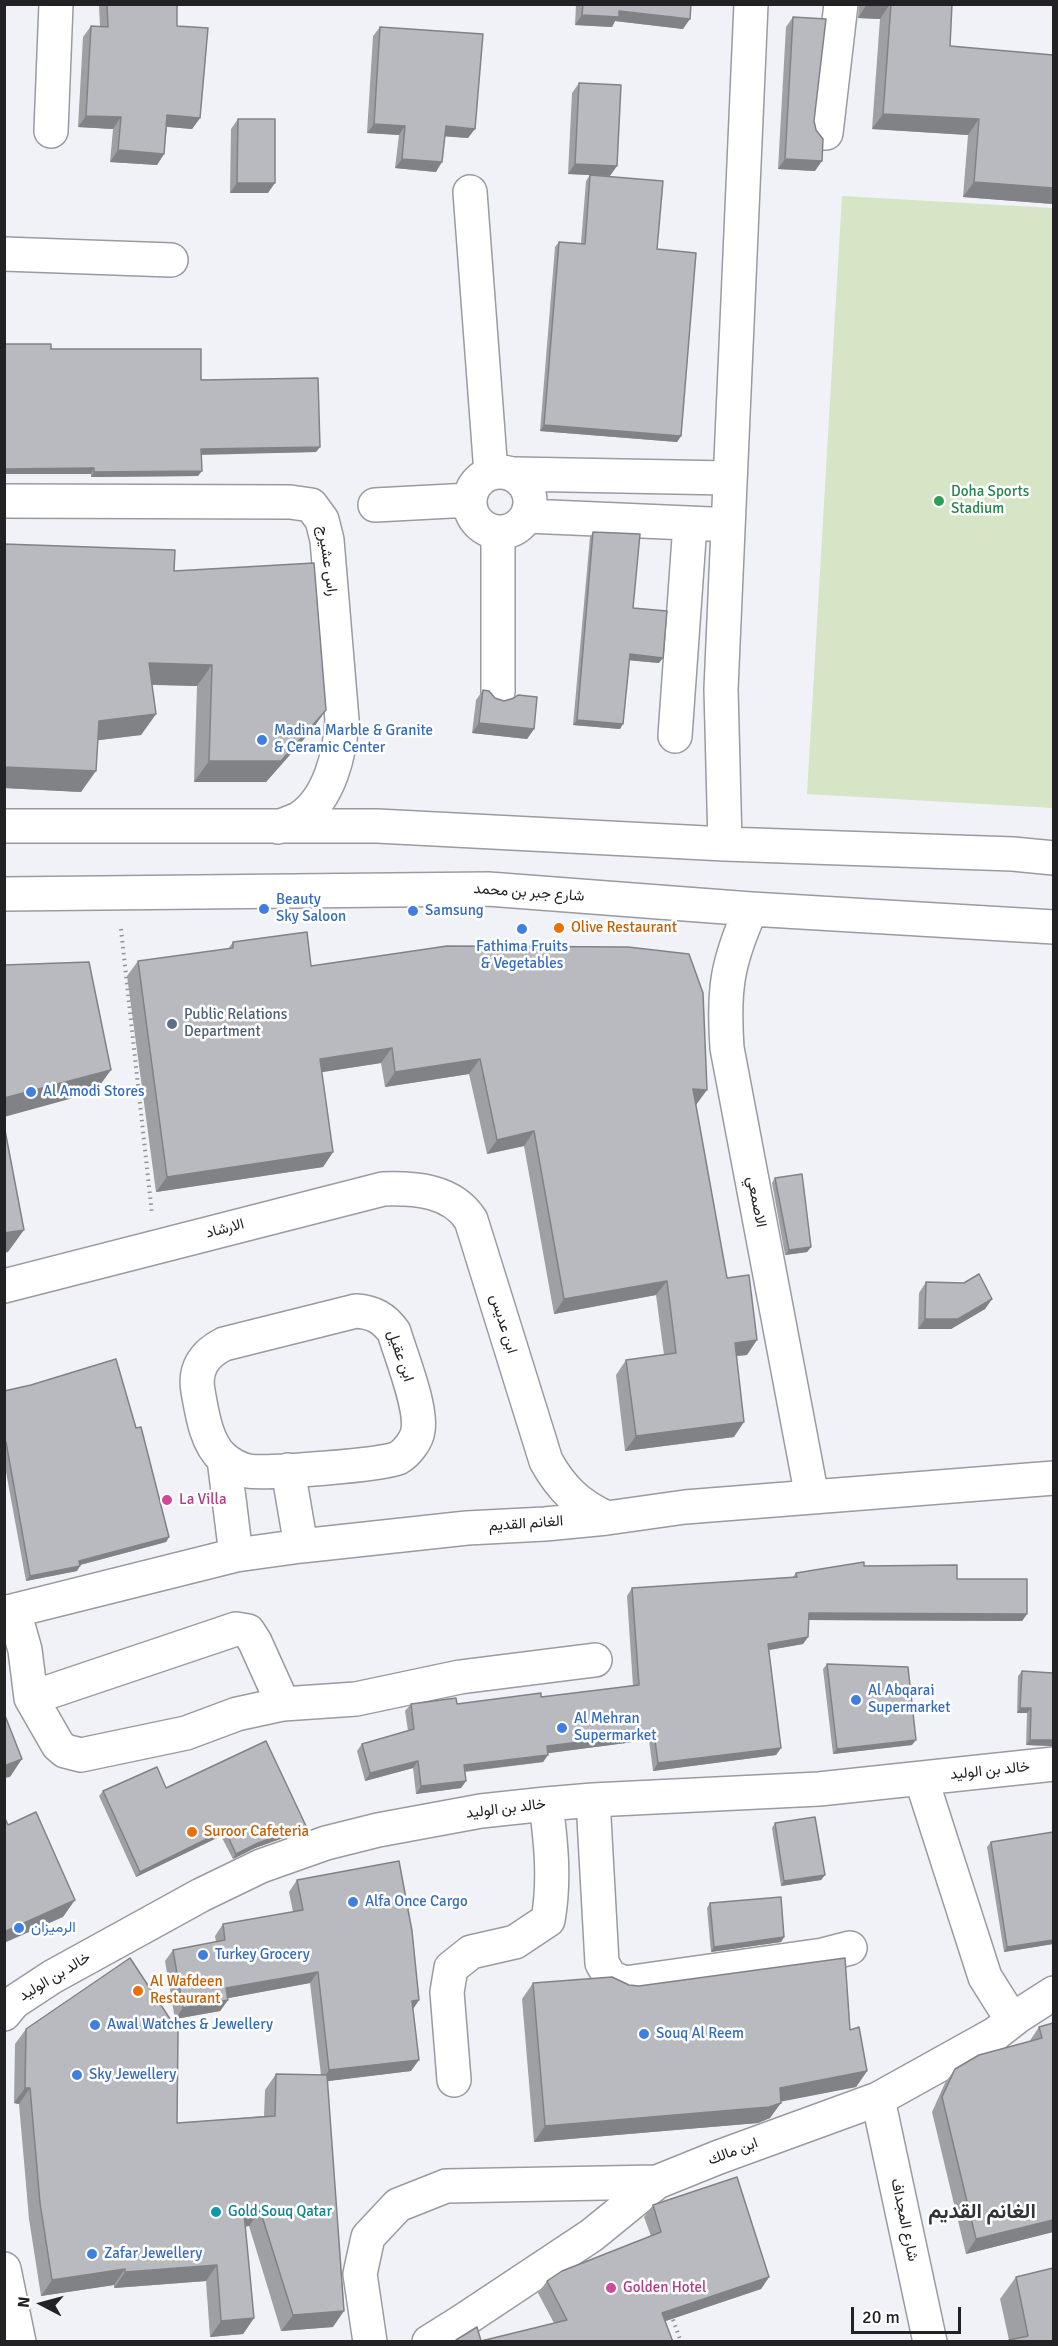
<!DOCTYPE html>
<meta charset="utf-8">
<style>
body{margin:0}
#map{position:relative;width:1058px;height:2346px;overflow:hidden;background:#f0f2f7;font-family:Signika,sans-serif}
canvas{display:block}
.frame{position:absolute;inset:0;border:6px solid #222224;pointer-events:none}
.north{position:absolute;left:12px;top:2274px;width:60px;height:60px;-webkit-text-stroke:4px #fff;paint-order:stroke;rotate:276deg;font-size:16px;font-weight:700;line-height:24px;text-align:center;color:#222224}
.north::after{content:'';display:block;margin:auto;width:21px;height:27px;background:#222224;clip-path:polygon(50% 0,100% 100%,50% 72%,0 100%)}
.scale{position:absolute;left:851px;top:2307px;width:110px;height:27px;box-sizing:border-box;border:3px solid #222224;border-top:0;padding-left:8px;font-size:18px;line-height:21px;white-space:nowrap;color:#222224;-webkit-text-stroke:4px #fff;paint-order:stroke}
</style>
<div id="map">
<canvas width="1058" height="2346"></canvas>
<div class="frame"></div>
<div class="north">N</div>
<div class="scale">20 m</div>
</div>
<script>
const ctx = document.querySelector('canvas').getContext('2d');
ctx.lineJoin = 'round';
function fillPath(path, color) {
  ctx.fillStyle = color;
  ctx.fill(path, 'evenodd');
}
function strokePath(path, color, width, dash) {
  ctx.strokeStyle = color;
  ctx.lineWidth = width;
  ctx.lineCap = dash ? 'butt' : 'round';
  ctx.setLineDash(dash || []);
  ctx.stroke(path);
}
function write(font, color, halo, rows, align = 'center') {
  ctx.font = font + ' Signika,Vazirmatn,sans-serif';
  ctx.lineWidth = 5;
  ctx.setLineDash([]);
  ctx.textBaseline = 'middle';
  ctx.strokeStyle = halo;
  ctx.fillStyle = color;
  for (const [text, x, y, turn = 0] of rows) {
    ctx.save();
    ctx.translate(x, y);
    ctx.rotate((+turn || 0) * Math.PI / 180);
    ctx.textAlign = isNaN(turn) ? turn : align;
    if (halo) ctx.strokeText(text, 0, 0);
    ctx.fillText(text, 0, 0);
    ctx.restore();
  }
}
fillPath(new Path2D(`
 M 842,196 L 1053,208 L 1053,808 L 807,794 Z`), '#d5e5c5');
const minor = new Path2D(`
 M 51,131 L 56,4
 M 826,133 L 841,4
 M 470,192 L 491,473
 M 4,254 L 171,260
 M470 502a30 30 0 1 1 60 0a30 30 0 1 1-60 0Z
 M 514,474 L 729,478
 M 4,501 L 290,502 L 311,505 L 322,520 L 327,540 L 342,720 C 340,753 330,798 300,818 C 293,822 285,824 278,827
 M 375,505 L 470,500
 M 527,516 L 711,524
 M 498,533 L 498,692
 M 675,736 L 690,524
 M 4,826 L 377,826 L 725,844 L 1013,854 L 1054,858
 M 725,844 L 721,689 L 751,4
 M 4,894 L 488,889 L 751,909 L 1054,927
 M 751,909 C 727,963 723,989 727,1048 L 812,1497
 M 4,1286 L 383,1189 C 415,1188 452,1190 471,1220 L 546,1461 C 561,1488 578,1505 607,1518
 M 356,1311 C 373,1312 384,1318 394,1332 C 401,1356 422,1407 418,1430 C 417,1440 407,1453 398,1458 C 382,1465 266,1474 248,1471 C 239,1469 230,1464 223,1458 C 206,1443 202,1413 198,1391 C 194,1369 204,1354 224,1344 Z
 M 224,1459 L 236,1555
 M 288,1470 L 301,1546
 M 14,1611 L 25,1650 L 31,1698 L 58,1745 L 65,1751 L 81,1755 L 186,1733 L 237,1714 L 283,1704 L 356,1699 L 460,1677 L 595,1660
 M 4,1613 L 236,1555 L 301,1546 L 467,1528 L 545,1524 L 607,1518 L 685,1507 L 1054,1478
 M 31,1698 L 236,1629 L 248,1631 L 255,1642 L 283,1704
 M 921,1778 L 985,1977 L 1012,2020
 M 593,1800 L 602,1963 L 610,1977 L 625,1983 L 823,1955 L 850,1948
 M 4,2014 L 14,2002 L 52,1977 L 201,1895 L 261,1866 L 326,1843 L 378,1830 L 481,1811 L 546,1804 L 593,1800 L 819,1789 L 1054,1764
 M 454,2080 L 447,1992 L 451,1968 L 471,1952 L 515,1942 L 548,1920 C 555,1881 551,1843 546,1804
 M 878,2099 L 930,2342
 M 4,2269 L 19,2342
 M 370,2342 L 360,2274 L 368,2237 L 398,2205 L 446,2186 L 657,2182
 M 429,2342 L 461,2322 L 592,2235 L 657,2182 L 719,2157 L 878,2099 L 995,2034 L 1018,2016 L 1054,1993`);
strokePath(minor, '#999ba0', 36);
strokePath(new Path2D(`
 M 121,929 L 152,1214
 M 671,2314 L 681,2342`), '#919396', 4, [1.5, 4.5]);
strokePath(minor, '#fff', 33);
fillPath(new Path2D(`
 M 99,4 L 177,4 L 177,26 L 200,118 L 192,129 L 167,127 L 164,154 L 157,165 L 110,162 L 113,129 L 78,127 L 83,37 L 91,26 L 100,27 Z
 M 576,4 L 691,4 L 683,29 L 615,21 L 612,27 L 575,25 Z
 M 859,4 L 952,4 L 950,46 L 1053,55 L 1053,204 L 963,197 L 968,135 L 872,129 L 880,19 L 858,18 Z
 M 793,17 L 814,121 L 815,171 L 778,169 L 786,27 Z
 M 380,27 L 468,138 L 445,136 L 436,172 L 395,168 L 399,135 L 367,133 L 373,36 Z
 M 579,83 L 610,176 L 568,174 L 572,93 Z
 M 238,119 L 268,193 L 230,193 L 231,129 Z
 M 590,175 L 657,249 L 681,436 L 677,442 L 540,431 L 555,247 L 559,242 L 581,243 L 586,181 Z
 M 4,344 L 51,349 L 201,380 L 320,447 L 316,452 L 201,454 L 198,476 L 91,477 L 91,474 L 4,474 Z
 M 593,532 L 633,608 L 659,663 L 629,660 L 620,729 L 573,725 L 590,537 Z
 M 4,544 L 174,571 L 326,710 L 311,731 L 266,782 L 194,782 L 197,686 L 152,685 L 156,714 L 141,735 L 98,740 L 81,792 L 4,788 Z
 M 483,690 L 495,698 L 534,729 L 527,739 L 472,733 L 476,700 Z
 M 233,942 L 311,966 L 696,1105 L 727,1278 L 747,1355 L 736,1356 L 734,1437 L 625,1451 L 616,1375 L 626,1360 L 664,1355 L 656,1295 L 554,1314 L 524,1146 L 487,1154 L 469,1074 L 385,1087 L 381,1063 L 322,1072 L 333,1152 L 323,1167 L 156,1192 L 127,976 L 138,961 L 228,949 Z
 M 775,1178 L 811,1247 L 807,1252 L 785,1255 L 772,1183 Z
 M 926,1282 L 992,1299 L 985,1309 L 951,1329 L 918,1329 L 919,1293 Z
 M 4,1391 L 136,1428 L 169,1537 L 166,1542 L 80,1565 L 77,1571 L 26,1581 L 4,1461 Z
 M 864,1566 L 957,1579 L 1027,1614 L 1022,1621 L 809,1620 L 808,1637 L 803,1644 L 769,1650 L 781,1748 L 776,1755 L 653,1771 L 649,1740 L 548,1753 L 548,1755 L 543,1762 L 465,1772 L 466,1781 L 461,1788 L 416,1794 L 413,1768 L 365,1781 L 357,1751 L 362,1744 L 408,1731 L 405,1711 L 411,1704 L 457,1704 L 541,1697 L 633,1686 L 627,1596 L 632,1588 L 793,1577 L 796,1573 Z
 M 827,1664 L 912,1745 L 833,1754 L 823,1669 Z
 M 1022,1671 L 1053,1746 L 1026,1745 L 1027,1713 L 1017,1713 L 1018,1676 Z
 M 166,1788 L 303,1831 L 255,1848 L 233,1859 L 221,1836 L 136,1877 L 99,1796 L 103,1791 Z
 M 775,1823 L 825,1875 L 821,1880 L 781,1886 L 772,1828 Z
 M 991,1842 L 1053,1944 L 1004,1952 L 987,1847 Z
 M 297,1880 L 419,2000 L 413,2009 L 411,2071 L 327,2081 L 333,2327 L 281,2331 L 249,2226 L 245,2226 L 254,2318 L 243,2334 L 210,2337 L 206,2281 L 114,2288 L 114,2285 L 41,2296 L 29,2219 L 19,2104 L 14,2103 L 15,2044 L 26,2029 L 177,2123 L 264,2116 L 265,2090 L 276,2074 L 321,2075 L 310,1983 L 228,1998 L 228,2000 L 220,2011 L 175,2019 L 165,1961 L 173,1950 L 216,1942 L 215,1936 L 223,1924 L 293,1912 L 289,1892 Z
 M 710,1903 L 784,1937 L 781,1942 L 711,1952 L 707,1908 Z
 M 533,1983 L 629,1985 L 850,2030 L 867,2071 L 856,2087 L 781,2101 L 770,2118 L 758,2123 L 534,2142 L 522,1999 Z
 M 1053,2023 L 1053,2232 L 966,2254 L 932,2112 L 945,2083 L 955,2069 L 1029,2042 L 1039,2027 Z
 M 653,2205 L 769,2277 L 761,2289 L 665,2321 L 673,2342 L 456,2342 L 456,2340 L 481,2341 L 554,2323 L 538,2293 L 547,2281 L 651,2236 L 644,2217 Z
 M 1016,2277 L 1053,2342 L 1008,2342 L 1009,2340 L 1000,2299 Z`), '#9ea0a4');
fillPath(new Path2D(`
 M 867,4 L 890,4 L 880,19 L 858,18 Z
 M 619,11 L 690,19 L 683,29 L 615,21 L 612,27 L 575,25 L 582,15 Z
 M 883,114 L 979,119 L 968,135 L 872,129 Z
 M 167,115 L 200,118 L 192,129 L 160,126 Z
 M 86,116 L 121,117 L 113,129 L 78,127 Z
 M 374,124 L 405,126 L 399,135 L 367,133 Z
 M 446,126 L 475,129 L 468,138 L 440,136 Z
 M 118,150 L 164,154 L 157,165 L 110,162 Z
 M 402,159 L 442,162 L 436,172 L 395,168 Z
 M 785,159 L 822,161 L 815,171 L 778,169 Z
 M 575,164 L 617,166 L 610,176 L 568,174 Z
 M 974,182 L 1053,188 L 1053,204 L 963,197 Z
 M 237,183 L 275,183 L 268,193 L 230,193 Z
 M 544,425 L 681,436 L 677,442 L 540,431 Z
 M 320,447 L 316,452 L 198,455 L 201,449 Z
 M 94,468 L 91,474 L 4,474 L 4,469 Z
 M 202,471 L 198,476 L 91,477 L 94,472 Z
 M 630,654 L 663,658 L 659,663 L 626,660 Z
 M 149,663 L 212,665 L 197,686 L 134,684 Z
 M 326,710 L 311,731 L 266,782 L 194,782 L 209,761 Z
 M 156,714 L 141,735 L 84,742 L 99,721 Z
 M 577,720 L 623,724 L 620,729 L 573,725 Z
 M 479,723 L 534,729 L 527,739 L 472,733 Z
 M 4,767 L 96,771 L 81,792 L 4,788 Z
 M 392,1048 L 381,1063 L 310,1074 L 320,1059 Z
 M 480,1059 L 469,1074 L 385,1087 L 395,1072 Z
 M 111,1070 L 95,1092 L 4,1117 L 4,1098 Z
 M 693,1089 L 707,1090 L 696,1105 Z
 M 534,1131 L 524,1146 L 487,1154 L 497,1140 Z
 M 333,1152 L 323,1167 L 156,1192 L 167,1177 Z
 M 24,1230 L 8,1252 L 4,1253 L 4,1233 Z
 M 811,1247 L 807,1252 L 785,1255 L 789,1250 Z
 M 667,1281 L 656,1295 L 554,1314 L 564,1299 Z
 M 992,1299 L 985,1309 L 951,1329 L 918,1329 L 925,1319 Z
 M 757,1340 L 747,1355 L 724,1357 L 735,1343 Z
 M 744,1422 L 734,1437 L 625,1451 L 636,1436 Z
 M 169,1537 L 166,1542 L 76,1566 L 79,1561 Z
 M 80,1566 L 77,1571 L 26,1581 L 30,1576 Z
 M 809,1613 L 1027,1614 L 1022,1621 L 804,1620 Z
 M 808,1637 L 803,1644 L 763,1651 L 768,1644 Z
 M 1020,1708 L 1031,1708 L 1027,1713 L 1017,1713 Z
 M 654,1733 L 649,1740 L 542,1754 L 547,1746 Z
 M 916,1740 L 912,1745 L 833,1754 L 837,1749 Z
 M 1030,1740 L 1053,1740 L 1053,1746 L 1026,1745 Z
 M 781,1748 L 776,1755 L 653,1771 L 658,1763 Z
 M 548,1755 L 543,1762 L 459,1772 L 464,1765 Z
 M 22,1759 L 10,1777 L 4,1778 L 4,1766 Z
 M 418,1761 L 413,1768 L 365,1781 L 370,1773 Z
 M 466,1781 L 461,1788 L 416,1794 L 421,1786 Z
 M 306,1826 L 303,1831 L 255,1848 L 233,1859 L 236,1854 L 258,1843 Z
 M 225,1830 L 221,1836 L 136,1877 L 140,1872 Z
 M 825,1875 L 821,1880 L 781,1886 L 784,1881 Z
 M 75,1900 L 63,1917 L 4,1943 L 4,1932 Z
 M 784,1937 L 781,1942 L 711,1952 L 714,1947 Z
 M 1053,1940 L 1053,1944 L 1004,1952 L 1007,1947 Z
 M 318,1972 L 310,1983 L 218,2000 L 226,1988 Z
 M 228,2000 L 220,2011 L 175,2019 L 183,2008 Z
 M 419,2000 L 411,2012 L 412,2001 Z
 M 419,2060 L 411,2071 L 321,2082 L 329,2070 Z
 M 867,2071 L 856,2087 L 769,2104 L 780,2088 Z
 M 25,2088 L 30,2088 L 19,2104 L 14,2103 Z
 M 781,2103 L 770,2118 L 758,2123 L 534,2142 L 545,2126 Z
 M 260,2210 L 249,2226 L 233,2229 L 244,2213 Z
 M 1053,2220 L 1053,2232 L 966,2254 L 976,2239 Z
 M 217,2265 L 206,2281 L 114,2288 L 125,2272 Z
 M 125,2269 L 114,2285 L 41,2296 L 52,2280 Z
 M 769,2277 L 761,2289 L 654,2325 L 662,2313 Z
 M 344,2311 L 333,2327 L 281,2331 L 293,2315 Z
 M 254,2318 L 243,2334 L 210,2337 L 221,2321 Z`), '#818286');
const building = new Path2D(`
 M 107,4 L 177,4 L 177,26 L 208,28 L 200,118 L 167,115 L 164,154 L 118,150 L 121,117 L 86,116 L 91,26 L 108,27 Z
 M 583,4 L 691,4 L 690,19 L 619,11 L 619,17 L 582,15 Z
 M 891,4 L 952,4 L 950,46 L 1053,55 L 1053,188 L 974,182 L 979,119 L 883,114 Z
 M 793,17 L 826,19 L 814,121 L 816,130 L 823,139 L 822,161 L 785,159 Z
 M 380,27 L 483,34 L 475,129 L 446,126 L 442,162 L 402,159 L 405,126 L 374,124 Z
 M 579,83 L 621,85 L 617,166 L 575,164 Z
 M 238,119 L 275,119 L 275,183 L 237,183 Z
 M 590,175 L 663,181 L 657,249 L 696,253 L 681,436 L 544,425 L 559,242 L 585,244 Z
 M 4,344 L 51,344 L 51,349 L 201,349 L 201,380 L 318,378 L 320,447 L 201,449 L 202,471 L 94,472 L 94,468 L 4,469 Z
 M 593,532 L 640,534 L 633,608 L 667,611 L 663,658 L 630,654 L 623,724 L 577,720 Z
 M 4,544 L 175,550 L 174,571 L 314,563 L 326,710 L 281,761 L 209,761 L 212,665 L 149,663 L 156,714 L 99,721 L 96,771 L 4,767 Z
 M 483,690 L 489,691 L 495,698 L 504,701 L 514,698 L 518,695 L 537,697 L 534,729 L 479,723 Z
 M 307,932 L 311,966 L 447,946 L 628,947 L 689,954 L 703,993 L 707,1090 L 693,1089 L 727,1278 L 749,1275 L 757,1340 L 735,1343 L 744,1422 L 636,1436 L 626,1360 L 676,1353 L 667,1281 L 564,1299 L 534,1131 L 497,1140 L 480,1059 L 395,1072 L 392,1048 L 320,1059 L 333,1152 L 167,1177 L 138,961 L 233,948 L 233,942 Z
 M 89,962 L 111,1070 L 4,1098 L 4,965 Z
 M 4,1125 L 24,1230 L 4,1233 Z
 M 802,1174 L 811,1247 L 789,1250 L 775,1178 Z
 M 979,1274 L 992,1299 L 958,1319 L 925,1319 L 926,1282 L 964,1283 Z
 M 116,1359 L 136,1428 L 141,1427 L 169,1537 L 79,1561 L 80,1566 L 30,1576 L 6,1442 L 4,1442 L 4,1391 L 31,1385 Z
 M 864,1562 L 864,1566 L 957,1565 L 957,1579 L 1027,1579 L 1027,1614 L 809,1613 L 808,1637 L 768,1644 L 781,1748 L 658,1763 L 654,1733 L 547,1746 L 548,1755 L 464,1765 L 466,1781 L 421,1786 L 418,1761 L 370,1773 L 362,1744 L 414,1729 L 411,1704 L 456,1698 L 457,1704 L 541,1693 L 541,1697 L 639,1685 L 632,1588 L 797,1577 L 796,1573 Z
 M 827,1664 L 908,1667 L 916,1740 L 837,1749 Z
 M 1022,1671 L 1053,1673 L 1053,1740 L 1030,1740 L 1031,1708 L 1020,1708 Z
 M 4,1713 L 22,1759 L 4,1766 Z
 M 266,1741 L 306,1826 L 258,1843 L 236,1854 L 225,1830 L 140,1872 L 103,1791 L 157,1767 L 166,1788 Z
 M 36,1812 L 75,1900 L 4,1932 L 4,1816 L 8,1825 Z
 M 815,1817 L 825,1875 L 784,1881 L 775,1823 Z
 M 1053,1832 L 1053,1940 L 1007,1947 L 991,1842 Z
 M 399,1861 L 412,1931 L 419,2000 L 412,2001 L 419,2060 L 329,2070 L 318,1972 L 226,1988 L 228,2000 L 183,2008 L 173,1950 L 225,1940 L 223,1924 L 303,1910 L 297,1880 Z
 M 781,1897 L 784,1937 L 714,1947 L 710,1903 Z
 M 130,1958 L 178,2031 L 177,2123 L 275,2116 L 276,2074 L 327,2075 L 344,2311 L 293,2315 L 260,2210 L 244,2213 L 254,2318 L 221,2321 L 217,2265 L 125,2272 L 125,2269 L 52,2280 L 40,2203 L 30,2088 L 25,2088 L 26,2029 Z
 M 845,1958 L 850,2030 L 859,2027 L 867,2071 L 780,2088 L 781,2103 L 769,2107 L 545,2126 L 533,1983 L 612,1977 L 629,1985 L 639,1986 Z
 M 1053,2023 L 1053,2220 L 976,2239 L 942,2097 L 955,2069 L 979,2055 L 1042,2038 L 1039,2027 Z
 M 737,2177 L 769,2277 L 662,2313 L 673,2342 L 457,2342 L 456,2340 L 477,2327 L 481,2341 L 567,2320 L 547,2281 L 562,2271 L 661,2232 L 653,2205 Z
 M 1053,2268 L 1053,2342 L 1009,2342 L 1009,2340 L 1028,2336 L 1016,2277 Z`);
fillPath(building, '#b8babf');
strokePath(building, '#818286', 1.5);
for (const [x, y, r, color] of [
 [939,501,6,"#2e9e5b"],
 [262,740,6,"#3f7fe0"],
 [264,909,6,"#3f7fe0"],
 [413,911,6,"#3f7fe0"],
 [559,928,6,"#e8710a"],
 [522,929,6,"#3f7fe0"],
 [172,1024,6,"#5c6f8a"],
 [31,1092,6,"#3f7fe0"],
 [167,1500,6,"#d1479c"],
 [856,1700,6,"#3f7fe0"],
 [562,1728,6,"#3f7fe0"],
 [192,1832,6,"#e8710a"],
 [353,1902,6,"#3f7fe0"],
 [19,1928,6,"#3f7fe0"],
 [203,1955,6,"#3f7fe0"],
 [138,1991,6,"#e8710a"],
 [95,2025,6,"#3f7fe0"],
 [644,2034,6,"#3f7fe0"],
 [77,2075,6,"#3f7fe0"],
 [216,2212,6,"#0f9aa8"],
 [92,2254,6,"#3f7fe0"],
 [611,2288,6,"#d1479c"]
]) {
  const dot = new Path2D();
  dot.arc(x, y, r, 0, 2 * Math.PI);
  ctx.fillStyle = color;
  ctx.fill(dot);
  strokePath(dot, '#fff', 2);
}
write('15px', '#27864d', '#fff', [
 ["Doha Sports",951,492],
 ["Stadium",951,509]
], 'left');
write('15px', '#222224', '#fff', [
 ["راس عشيرج",327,561,82],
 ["شارع جبر بن محمد",529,893,4],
 ["الاصمعي",756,1202,79],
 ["الارشاد",225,1229,-15],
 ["ابن عديس",503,1324,73],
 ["ابن عقيل",400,1356,71],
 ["الغانم القديم",526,1524,-4],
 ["خالد بن الوليد",990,1771,-6],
 ["خالد بن الوليد",506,1809,-7],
 ["خالد بن الوليد",55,1977,-31],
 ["ابن مالك",733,2152,-21],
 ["شارع المجداف",904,2220,78]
]);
write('15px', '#366cbe', '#fff', [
 ["Madina Marble & Granite",274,731],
 ["& Ceramic Center",274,748],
 ["Beauty",276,900],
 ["Sky Saloon",276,917],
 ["Samsung",425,911],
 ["Fathima Fruits",522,947,"center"],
 ["& Vegetables",522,964,"center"],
 ["Al Amodi Stores",43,1092],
 ["Al Abqarai",868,1691],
 ["Supermarket",868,1708],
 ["Al Mehran",574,1719],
 ["Supermarket",574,1736],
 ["Alfa Once Cargo",365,1902],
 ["الرميزان",31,1928],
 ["Turkey Grocery",215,1955],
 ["Awal Watches & Jewellery",107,2025],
 ["Souq Al Reem",656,2034],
 ["Sky Jewellery",89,2075],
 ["Zafar Jewellery",104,2254]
], 'left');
write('15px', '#c56008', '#fff', [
 ["Olive Restaurant",571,928],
 ["Suroor Cafeteria",204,1832],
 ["Al Wafdeen",150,1982],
 ["Restaurant",150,1999]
], 'left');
write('15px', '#4e5e75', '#fff', [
 ["Public Relations",184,1015],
 ["Department",184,1032]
], 'left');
write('15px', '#b23c85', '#fff', [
 ["La Villa",179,1500],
 ["Golden Hotel",623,2288]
], 'left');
write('15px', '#0d838f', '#fff', [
 ["Gold Souq Qatar",228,2212]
], 'left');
write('bold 21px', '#313337', '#fff', [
 ["الغانم القديم",982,2212]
]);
</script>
